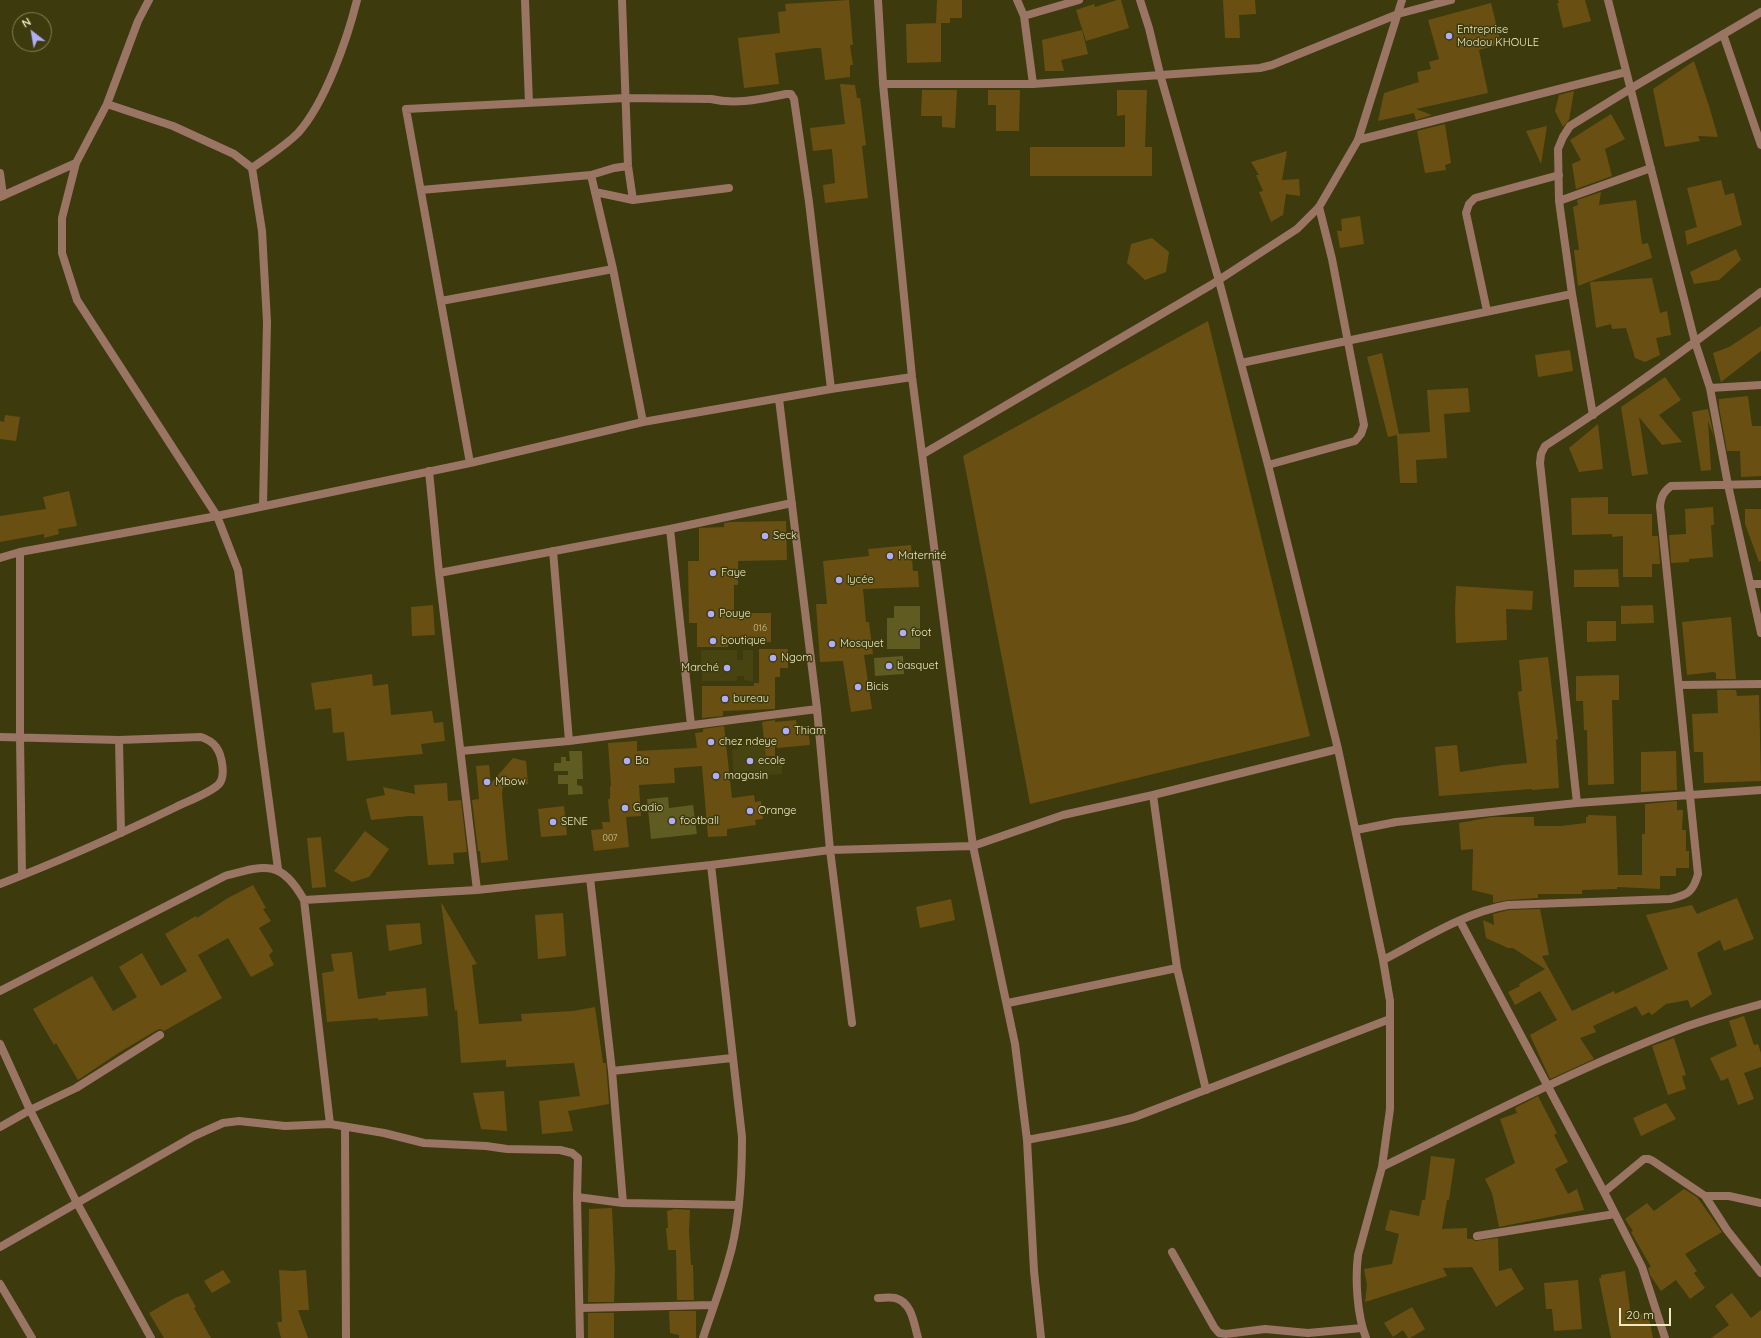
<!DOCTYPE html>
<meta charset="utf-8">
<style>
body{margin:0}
#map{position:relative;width:1761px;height:1338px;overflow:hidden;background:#3d3a0e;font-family:Quicksand,sans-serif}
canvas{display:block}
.north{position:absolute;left:12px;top:12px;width:40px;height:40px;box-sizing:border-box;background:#3d3a0e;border:1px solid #848157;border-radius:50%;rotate:329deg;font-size:11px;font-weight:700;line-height:16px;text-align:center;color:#eeebc4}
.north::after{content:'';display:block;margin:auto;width:14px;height:18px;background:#b0aefa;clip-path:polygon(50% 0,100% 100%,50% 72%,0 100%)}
.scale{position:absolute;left:1619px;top:1308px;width:52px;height:18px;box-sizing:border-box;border:2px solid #eeebc4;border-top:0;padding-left:5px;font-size:12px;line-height:14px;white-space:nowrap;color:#eeebc4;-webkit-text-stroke:3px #3d3a0e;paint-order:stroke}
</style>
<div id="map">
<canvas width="1761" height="1338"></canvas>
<div class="north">N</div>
<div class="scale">20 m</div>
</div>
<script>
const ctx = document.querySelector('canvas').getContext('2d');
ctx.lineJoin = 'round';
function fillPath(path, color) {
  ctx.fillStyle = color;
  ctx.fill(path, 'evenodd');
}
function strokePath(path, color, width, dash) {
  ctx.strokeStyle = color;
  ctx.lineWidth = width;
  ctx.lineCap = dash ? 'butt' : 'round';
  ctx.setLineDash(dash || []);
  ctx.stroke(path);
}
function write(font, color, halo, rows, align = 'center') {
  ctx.font = font + ' Quicksand,sans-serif';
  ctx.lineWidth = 3;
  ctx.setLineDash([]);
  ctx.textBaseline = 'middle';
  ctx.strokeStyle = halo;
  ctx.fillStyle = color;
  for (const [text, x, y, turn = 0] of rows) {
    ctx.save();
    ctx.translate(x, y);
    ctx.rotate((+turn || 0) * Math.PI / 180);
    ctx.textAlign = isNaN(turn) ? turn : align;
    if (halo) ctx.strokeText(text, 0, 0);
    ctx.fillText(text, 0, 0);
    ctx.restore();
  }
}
fillPath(new Path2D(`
 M 701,650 L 737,650 L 737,660 L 743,660 L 743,650 L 753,650 L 753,681 L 744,680 L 744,676 L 737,676 L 737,681 L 702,681 Z
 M 766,741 L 767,761 L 782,760 L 782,774 L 752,776 L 751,771 L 742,772 L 743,779 L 734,780 L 732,750 L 738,749 L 738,744 Z`), '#484412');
fillPath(new Path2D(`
 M 894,606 L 920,606 L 920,649 L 887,649 L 887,618 L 894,618 Z
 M 903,656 L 904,674 L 875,676 L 874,658 Z
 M 569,751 L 582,751 L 583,779 L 577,779 L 577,785 L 582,786 L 583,794 L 568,795 L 568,784 L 558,784 L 558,775 L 568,775 L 568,771 L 554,771 L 554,763 L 561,763 L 561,757 L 566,757 L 566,761 L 570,761 Z
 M 668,797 L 669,808 L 693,805 L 697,834 L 651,839 L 647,799 Z`), '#605b21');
fillPath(new Path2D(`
 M 849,0 L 853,45 L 850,45 L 853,65 L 850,65 L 850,77 L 825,80 L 821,48 L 816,48 L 775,53 L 779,84 L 744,88 L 738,38 L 780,33 L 778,12 L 786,11 L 785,4 Z
 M 937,0 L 962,0 L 962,18 L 950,18 L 950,23 L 936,23 Z
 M 1117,0 L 1121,0 L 1129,28 L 1086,41 L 1076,10 L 1094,4 L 1095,7 Z
 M 1223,0 L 1255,0 L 1256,14 L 1239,15 L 1240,38 L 1225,38 Z
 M 1558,0 L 1585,0 L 1591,21 L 1563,28 L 1557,3 L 1559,3 Z
 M 1491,3 L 1501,44 L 1479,50 L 1488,93 L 1416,109 L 1432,115 L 1416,120 L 1414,113 L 1378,121 L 1384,93 L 1419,82 L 1417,72 L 1431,69 L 1429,62 L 1439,59 L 1428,20 Z
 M 941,23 L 941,62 L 907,63 L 906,24 Z
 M 1082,30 L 1088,54 L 1061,60 L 1064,71 L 1045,71 L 1042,40 Z
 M 1694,61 L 1709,106 L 1718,137 L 1698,136 L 1700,141 L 1665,147 L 1653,89 Z
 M 840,84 L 855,85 L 857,98 L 860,98 L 866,145 L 862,146 L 868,198 L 825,203 L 823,185 L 835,183 L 832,149 L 813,151 L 810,128 L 845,124 Z
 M 922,90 L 957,90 L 955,128 L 942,127 L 942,116 L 921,116 Z
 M 988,90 L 1020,90 L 1019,131 L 996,131 L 996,105 L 988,105 Z
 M 1117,90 L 1147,90 L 1145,147 L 1152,147 L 1152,176 L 1030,176 L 1030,147 L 1125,147 L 1125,115 L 1117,116 Z
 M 1574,91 L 1569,120 L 1563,127 L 1555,111 L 1559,95 Z
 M 1611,114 L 1625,139 L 1605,149 L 1612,176 L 1576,189 L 1572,164 L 1581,160 L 1570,140 Z
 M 1445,124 L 1451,163 L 1445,165 L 1446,170 L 1425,173 L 1417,131 Z
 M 1547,126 L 1541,164 L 1526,131 Z
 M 1287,151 L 1282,180 L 1299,179 L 1300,196 L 1286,194 L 1283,215 L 1271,222 L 1259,192 L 1263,191 L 1256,175 L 1259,175 L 1251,162 Z
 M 1721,180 L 1725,195 L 1734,193 L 1742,225 L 1687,245 L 1685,231 L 1697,227 L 1687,188 Z
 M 1601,192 L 1599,205 L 1636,200 L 1642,244 L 1648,243 L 1652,258 L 1578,286 L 1574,250 L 1579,250 L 1573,207 L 1578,205 L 1577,200 Z
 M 1360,216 L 1364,244 L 1340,248 L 1337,231 L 1342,231 L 1341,219 Z
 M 1152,238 L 1169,252 L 1166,272 L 1145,280 L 1127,263 L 1131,244 Z
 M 1736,249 L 1741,260 L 1719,280 L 1694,284 L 1690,272 Z
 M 1652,278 L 1660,313 L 1667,311 L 1671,335 L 1656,338 L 1660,355 L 1645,362 L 1635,358 L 1626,328 L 1612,329 L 1611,324 L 1596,328 L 1590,282 Z
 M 1208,321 L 1310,736 L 1030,804 L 963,456 Z
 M 1761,326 L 1761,351 L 1721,382 L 1713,353 L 1729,347 Z
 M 1570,350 L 1573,371 L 1538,377 L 1535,355 Z
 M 1382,353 L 1399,434 L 1430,432 L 1427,390 L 1468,388 L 1470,412 L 1444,414 L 1447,458 L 1416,460 L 1417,483 L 1400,483 L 1397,435 L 1388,437 L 1367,357 Z
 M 1665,377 L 1681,400 L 1659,415 L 1682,442 L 1662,445 L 1639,417 L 1648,474 L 1632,476 L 1621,407 Z
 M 1748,396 L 1752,426 L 1761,426 L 1761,476 L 1741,477 L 1740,451 L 1727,451 L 1719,407 L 1719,399 Z
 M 1708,409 L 1714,437 L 1708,421 L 1711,470 L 1701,471 L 1692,412 Z
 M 5,415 L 20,417 L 16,441 L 0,439 L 0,421 L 4,422 Z
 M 1598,424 L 1603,469 L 1579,472 L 1569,448 Z
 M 69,491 L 77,526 L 58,529 L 59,534 L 44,538 L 44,534 L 0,542 L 0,516 L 46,509 L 43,497 Z
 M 1608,497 L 1608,514 L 1652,514 L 1652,536 L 1658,536 L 1660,564 L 1652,564 L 1652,577 L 1623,577 L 1623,536 L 1612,537 L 1612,534 L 1572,535 L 1571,498 Z
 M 1713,507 L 1714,525 L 1711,525 L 1713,557 L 1689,559 L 1689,562 L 1671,563 L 1669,535 L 1686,534 L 1685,509 Z
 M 1745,509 L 1761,509 L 1761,561 L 1759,562 L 1745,524 Z
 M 786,521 L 787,560 L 738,561 L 738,585 L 734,585 L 734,613 L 771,613 L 771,642 L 728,643 L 728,647 L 697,647 L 697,623 L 689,623 L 688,561 L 699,561 L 699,528 L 724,527 L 724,523 L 731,522 Z
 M 911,545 L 913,571 L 918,571 L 919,587 L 863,589 L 866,622 L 869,622 L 873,654 L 864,655 L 872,709 L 851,712 L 843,661 L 820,662 L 816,604 L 827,604 L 823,561 L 869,556 L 868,549 Z
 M 1618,569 L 1619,587 L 1574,587 L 1574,570 Z
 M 1456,586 L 1533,591 L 1532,610 L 1506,609 L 1507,640 L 1456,643 L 1455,611 Z
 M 433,605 L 435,635 L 412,636 L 411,607 Z
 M 1653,605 L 1654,623 L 1621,624 L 1621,606 Z
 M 1731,617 L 1736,679 L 1716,679 L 1716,673 L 1713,672 L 1687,675 L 1682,622 Z
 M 1587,621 L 1616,621 L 1616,641 L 1587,642 Z
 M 759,649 L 788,649 L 788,668 L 780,668 L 780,677 L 775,677 L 775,709 L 723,711 L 723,716 L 702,718 L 702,686 L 754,686 L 754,683 L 759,683 Z
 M 1548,657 L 1558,739 L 1556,740 L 1559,788 L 1532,790 L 1532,789 L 1439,796 L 1435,747 L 1457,745 L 1460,772 L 1503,765 L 1527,763 L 1518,692 L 1522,691 L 1519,660 Z
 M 372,674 L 373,686 L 388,684 L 391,715 L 432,711 L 434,723 L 443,722 L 445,741 L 421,744 L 423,754 L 347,761 L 344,732 L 333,733 L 331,708 L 315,710 L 311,683 Z
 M 1619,675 L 1619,700 L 1612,700 L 1614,784 L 1588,785 L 1587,730 L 1584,730 L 1583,701 L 1576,701 L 1576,676 Z
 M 1717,690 L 1736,690 L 1737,696 L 1759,695 L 1761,781 L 1704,783 L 1703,752 L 1694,752 L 1692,714 L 1718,713 Z
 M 775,720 L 775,722 L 796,720 L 797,727 L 808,726 L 810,745 L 777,748 L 775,736 L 775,756 L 766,756 L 762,722 Z
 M 724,726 L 732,798 L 754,795 L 755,802 L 761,801 L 763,819 L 755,820 L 756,825 L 727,829 L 727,836 L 708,837 L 702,766 L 674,768 L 675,783 L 639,785 L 641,816 L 626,817 L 629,847 L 594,851 L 591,830 L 603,829 L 602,822 L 610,822 L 608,799 L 610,799 L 610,786 L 611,786 L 608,743 L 637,741 L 637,751 L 697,748 L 695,733 L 703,732 L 703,729 Z
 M 1676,751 L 1677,790 L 1641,792 L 1641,752 Z
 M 513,758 L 526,761 L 528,784 L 503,787 L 502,794 L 508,860 L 481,863 L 480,851 L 478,851 L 472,800 L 479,799 L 476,766 L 489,765 L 491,783 Z
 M 447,783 L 448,801 L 461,800 L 467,852 L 453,853 L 454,864 L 428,865 L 423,816 L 409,816 L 371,820 L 366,799 L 385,795 L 383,787 L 415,794 L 414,785 Z
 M 1677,801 L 1677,810 L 1683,810 L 1682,830 L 1686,830 L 1686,851 L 1689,851 L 1689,868 L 1676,868 L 1676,876 L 1660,876 L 1660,889 L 1617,887 L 1617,889 L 1582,890 L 1582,894 L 1538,894 L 1538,898 L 1508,900 L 1493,903 L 1493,895 L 1472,890 L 1473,849 L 1461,850 L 1459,823 L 1492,817 L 1534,817 L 1534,826 L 1561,826 L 1586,823 L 1586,817 L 1588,817 L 1588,815 L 1616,816 L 1618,875 L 1642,875 L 1642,834 L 1645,834 L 1645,804 Z
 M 564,806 L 567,835 L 541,837 L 538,809 Z
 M 365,831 L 389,849 L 369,877 L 352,882 L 334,871 Z
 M 321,837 L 326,887 L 312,888 L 307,838 Z
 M 253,885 L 266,908 L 263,909 L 271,921 L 259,928 L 273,951 L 269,955 L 274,965 L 251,977 L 228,938 L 198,955 L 222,998 L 164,1031 L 160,1029 L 157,1030 L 120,1052 L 78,1080 L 56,1043 L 54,1045 L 33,1009 L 92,976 L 113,1011 L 137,997 L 119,967 L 142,953 L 161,986 L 187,971 L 165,934 L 196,916 L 197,918 L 228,898 Z
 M 1737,898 L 1754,939 L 1724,951 L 1720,940 L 1697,953 L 1712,994 L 1691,1008 L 1688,1000 L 1666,1004 L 1652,1015 L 1649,1012 L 1642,1016 L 1636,1006 L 1593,1026 L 1596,1032 L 1580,1038 L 1594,1059 L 1550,1079 L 1530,1035 L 1557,1020 L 1540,991 L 1515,1005 L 1508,992 L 1520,986 L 1519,984 L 1545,969 L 1513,948 L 1508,948 L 1486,938 L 1483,920 L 1494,925 L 1493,914 L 1509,910 L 1540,909 L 1549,955 L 1542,956 L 1572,1011 L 1614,991 L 1615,994 L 1668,969 L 1646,915 L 1692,905 L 1697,914 Z
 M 951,899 L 955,920 L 920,928 L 916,907 Z
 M 441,902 L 477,964 L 472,965 L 479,1024 L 522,1021 L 521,1014 L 573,1011 L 595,1007 L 603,1063 L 606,1063 L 609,1104 L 568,1111 L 573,1131 L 542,1134 L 539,1101 L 580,1096 L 574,1063 L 506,1067 L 506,1060 L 461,1063 L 457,1010 L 455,1011 Z
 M 563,913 L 566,956 L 538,959 L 535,915 Z
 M 420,923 L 422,944 L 389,951 L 386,925 Z
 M 352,952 L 358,999 L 386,995 L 386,992 L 426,988 L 428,1016 L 378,1020 L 378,1018 L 327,1022 L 322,973 L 334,971 L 331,954 Z
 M 1744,1016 L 1754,1045 L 1758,1044 L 1761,1053 L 1761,1067 L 1744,1073 L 1754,1099 L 1738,1105 L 1728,1078 L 1721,1081 L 1710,1058 L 1737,1046 L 1729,1021 Z
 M 1674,1038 L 1686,1075 L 1682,1076 L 1686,1089 L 1668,1095 L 1652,1046 Z
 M 504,1091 L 507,1131 L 481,1129 L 473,1093 Z
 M 1538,1096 L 1557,1133 L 1554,1135 L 1568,1162 L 1555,1169 L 1568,1194 L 1577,1189 L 1584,1210 L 1499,1227 L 1492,1193 L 1485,1179 L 1515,1163 L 1500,1119 L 1517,1113 L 1515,1108 Z
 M 1666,1103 L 1676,1119 L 1641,1136 L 1633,1118 Z
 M 1431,1156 L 1455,1159 L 1449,1200 L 1447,1200 L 1442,1229 L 1467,1228 L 1467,1239 L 1472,1239 L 1475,1241 L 1498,1238 L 1499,1271 L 1511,1268 L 1524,1289 L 1496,1307 L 1472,1267 L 1443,1268 L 1447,1276 L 1365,1302 L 1367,1285 L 1364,1269 L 1392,1264 L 1399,1234 L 1385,1230 L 1390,1210 L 1419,1216 L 1422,1200 L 1425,1200 Z
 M 1684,1189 L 1697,1197 L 1722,1232 L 1685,1254 L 1697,1271 L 1694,1273 L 1705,1288 L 1690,1299 L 1676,1280 L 1661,1291 L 1650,1275 L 1648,1268 L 1651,1267 L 1631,1232 L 1633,1231 L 1625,1219 L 1647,1203 L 1654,1211 Z
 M 612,1208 L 615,1270 L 614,1302 L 588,1302 L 589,1209 Z
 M 675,1209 L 690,1210 L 689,1231 L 691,1265 L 693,1265 L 694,1300 L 677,1300 L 676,1250 L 668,1250 L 666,1228 L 668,1228 L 667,1211 Z
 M 223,1270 L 231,1282 L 212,1293 L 204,1281 Z
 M 279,1270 L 294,1271 L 306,1270 L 309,1310 L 298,1310 L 308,1338 L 281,1338 L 277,1322 L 282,1322 Z
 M 1625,1271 L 1631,1316 L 1648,1313 L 1653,1338 L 1611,1338 L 1599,1278 L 1601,1278 L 1601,1275 Z
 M 1578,1280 L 1582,1329 L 1554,1331 L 1552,1309 L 1546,1309 L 1544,1283 Z
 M 188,1293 L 196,1307 L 194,1308 L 211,1338 L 164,1338 L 149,1313 L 175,1298 Z
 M 1732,1293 L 1751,1318 L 1761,1310 L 1761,1338 L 1711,1338 L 1729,1325 L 1715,1306 Z
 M 1412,1307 L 1425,1329 L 1410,1338 L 1408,1338 L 1403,1330 L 1393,1337 L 1384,1323 Z
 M 669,1311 L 696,1311 L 696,1338 L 679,1338 L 679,1335 L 670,1333 Z
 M 588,1313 L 614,1313 L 614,1338 L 588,1338 Z`), '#695012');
strokePath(new Path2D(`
 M 149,0 L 138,21 L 107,104 L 76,163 L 62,218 L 62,253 L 77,300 L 217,516 L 238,570 L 278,869
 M 525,0 L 529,103
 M 622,0 L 628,166 L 633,200
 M 878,0 L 883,84 L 912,377 L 973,846 L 1015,1044 L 1027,1140 L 1034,1271 L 1041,1338
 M 1017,0 L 1024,16 L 1079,0
 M 1140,0 L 1149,28 L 1160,74 L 1219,281 L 1268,465 L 1338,749 L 1383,960 L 1390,1001 L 1390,1109 L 1382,1167 L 1358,1255 C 1355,1279 1357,1315 1366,1338
 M 1608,0 L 1695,342 L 1710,388 L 1728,485 L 1761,633
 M 1024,16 L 1033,84
 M 1723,34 L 1761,145
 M 883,84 L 1033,84 L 1260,68 L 1272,65 L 1398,14 L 1451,0
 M 107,104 L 173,126 L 234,154 L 252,168 L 262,231 L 267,322 L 263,506
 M 1358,140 L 1626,72
 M 252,168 C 267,157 284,147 298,133 C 325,103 347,40 357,0
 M 0,173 L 3,196
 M 591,175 L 613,269 L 643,422
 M 421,190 L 591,175 L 614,168 L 628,166
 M 595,192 L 633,200 L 729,188
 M 0,197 L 76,163
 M 1559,201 L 1651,168
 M 441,301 L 613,269
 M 1487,311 L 1466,213 L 1469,204 L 1475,198 L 1559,175
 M 1241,363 L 1572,294
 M 1710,388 L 1761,385
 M 779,399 L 817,709 L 830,850 L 852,1023
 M 1593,415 L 1572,294 L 1559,201 L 1558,149 L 1563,137 L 1570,126 L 1630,89 L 1761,12
 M 923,454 L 1211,285 L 1297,229 L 1319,207 L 1358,140 L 1402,0
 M 470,463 L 406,109 L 626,98 L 711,99 C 737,105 760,99 786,94 L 791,94 L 794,99 L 809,202 L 831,389
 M 1268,465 L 1355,441 L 1361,434 L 1364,425 L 1332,259 L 1319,207
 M 429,471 L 439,573 L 477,890
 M 670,529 L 691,725
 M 553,551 L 569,741
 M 20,552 L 20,737 L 22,875
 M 0,558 L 20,552 L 217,516 L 470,463 L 643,422 L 831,389 L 912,377
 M 439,573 L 670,529 L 792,503
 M 1751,584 L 1761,584
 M 1679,685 L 1761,684
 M 0,737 L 119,740 L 201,737 C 207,739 212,741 216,747 C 222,755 226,776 219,784 C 212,792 186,802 176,807 C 118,835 60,861 0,884
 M 119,740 L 121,833
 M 461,751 L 569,741 L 817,709
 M 1153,795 L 1177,968 L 1206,1090
 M 1577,803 L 1540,463 L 1541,454 L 1545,446 C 1620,398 1691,346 1761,292
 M 1356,830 L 1396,822 L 1577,803 L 1761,790
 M 590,878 L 612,1071 L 623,1203
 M 304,900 L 477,890 L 711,865 L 830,850 L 973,846 L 1063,815 L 1153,795 L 1338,749
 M 1460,921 L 1604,1192 L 1642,1267 L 1665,1338
 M 1383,960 C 1422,940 1465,912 1508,905 L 1670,899 C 1688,895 1693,892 1698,874 L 1660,506 C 1661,497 1663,492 1671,486 L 1761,484
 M 0,991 L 225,876 C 265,865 281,859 304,900 L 330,1124
 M 1008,1003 L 1177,968
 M 0,1044 L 30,1110 L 77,1203 L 151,1338
 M 612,1071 L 732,1058
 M 0,1127 L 30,1110 L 76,1088 L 160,1035
 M 345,1127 L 346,1338
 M 1027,1140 C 1063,1133 1100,1127 1135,1117 L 1390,1019
 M 1382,1167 C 1480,1119 1577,1068 1680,1029 C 1706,1019 1734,1012 1761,1004
 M 1604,1192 L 1644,1159 L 1649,1159 L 1653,1161 L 1705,1196 L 1727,1230 L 1761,1273
 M 1705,1196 L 1729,1196 L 1761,1203
 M 577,1197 L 623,1203 L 738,1205
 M 1477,1236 L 1615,1214
 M 0,1247 L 194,1136 L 223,1123 L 239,1121 L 285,1126 L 330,1124 L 384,1133 L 424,1143 L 486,1146 L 507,1149 L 560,1150 L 572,1153 L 578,1158 L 577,1197 L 580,1338
 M 1172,1252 L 1214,1327 L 1219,1333 L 1226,1334 L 1265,1329 L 1308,1333 L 1362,1328
 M 0,1284 L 32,1338
 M 878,1298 C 883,1298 890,1297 895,1298 C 912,1302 914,1324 918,1338
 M 580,1308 L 713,1305
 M 703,1338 C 711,1313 721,1288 728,1262 C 740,1224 742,1177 742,1137 L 711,865`), '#9b7564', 8);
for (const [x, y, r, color] of [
 [1449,36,4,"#b0aefa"],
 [765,536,4,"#b0aefa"],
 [890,556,4,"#b0aefa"],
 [713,573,4,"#b0aefa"],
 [839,580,4,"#b0aefa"],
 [711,614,4,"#b0aefa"],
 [903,633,4,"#b0aefa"],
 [713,641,4,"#b0aefa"],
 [832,644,4,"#b0aefa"],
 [773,658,4,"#b0aefa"],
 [889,666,4,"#b0aefa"],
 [727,668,4,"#b0aefa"],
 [858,687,4,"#b0aefa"],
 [725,699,4,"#b0aefa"],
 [786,731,4,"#b0aefa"],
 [711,742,4,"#b0aefa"],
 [627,761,4,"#b0aefa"],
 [750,761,4,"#b0aefa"],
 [716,776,4,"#b0aefa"],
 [487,782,4,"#b0aefa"],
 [625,808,4,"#b0aefa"],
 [750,811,4,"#b0aefa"],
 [672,821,4,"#b0aefa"],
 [553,822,4,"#b0aefa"]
]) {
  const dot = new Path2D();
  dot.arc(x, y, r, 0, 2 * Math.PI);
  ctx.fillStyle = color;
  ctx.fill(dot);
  strokePath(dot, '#3d3a0e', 1.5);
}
write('9px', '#cdc498', null, [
 ["016",760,628],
 ["007",610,838]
]);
write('11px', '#eeebc4', '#3d3a0e', [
 ["Entreprise",1457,30],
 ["Modou KHOULE",1457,43],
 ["Seck",773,536],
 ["Maternité",898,556],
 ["Faye",721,573],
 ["lycée",847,580],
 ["Pouye",719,614],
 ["foot",911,633],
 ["boutique",721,641],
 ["Mosquet",840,644],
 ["Ngom",781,658],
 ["basquet",897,666],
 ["Marché",719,668,"right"],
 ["Bicis",866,687],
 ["bureau",733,699],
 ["Thiam",794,731],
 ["chez ndeye",719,742],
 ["Ba",635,761],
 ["ecole",758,761],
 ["magasin",724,776],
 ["Mbow",495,782],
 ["Gadio",633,808],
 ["Orange",758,811],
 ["football",680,821],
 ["SENE",561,822]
], 'left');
</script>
